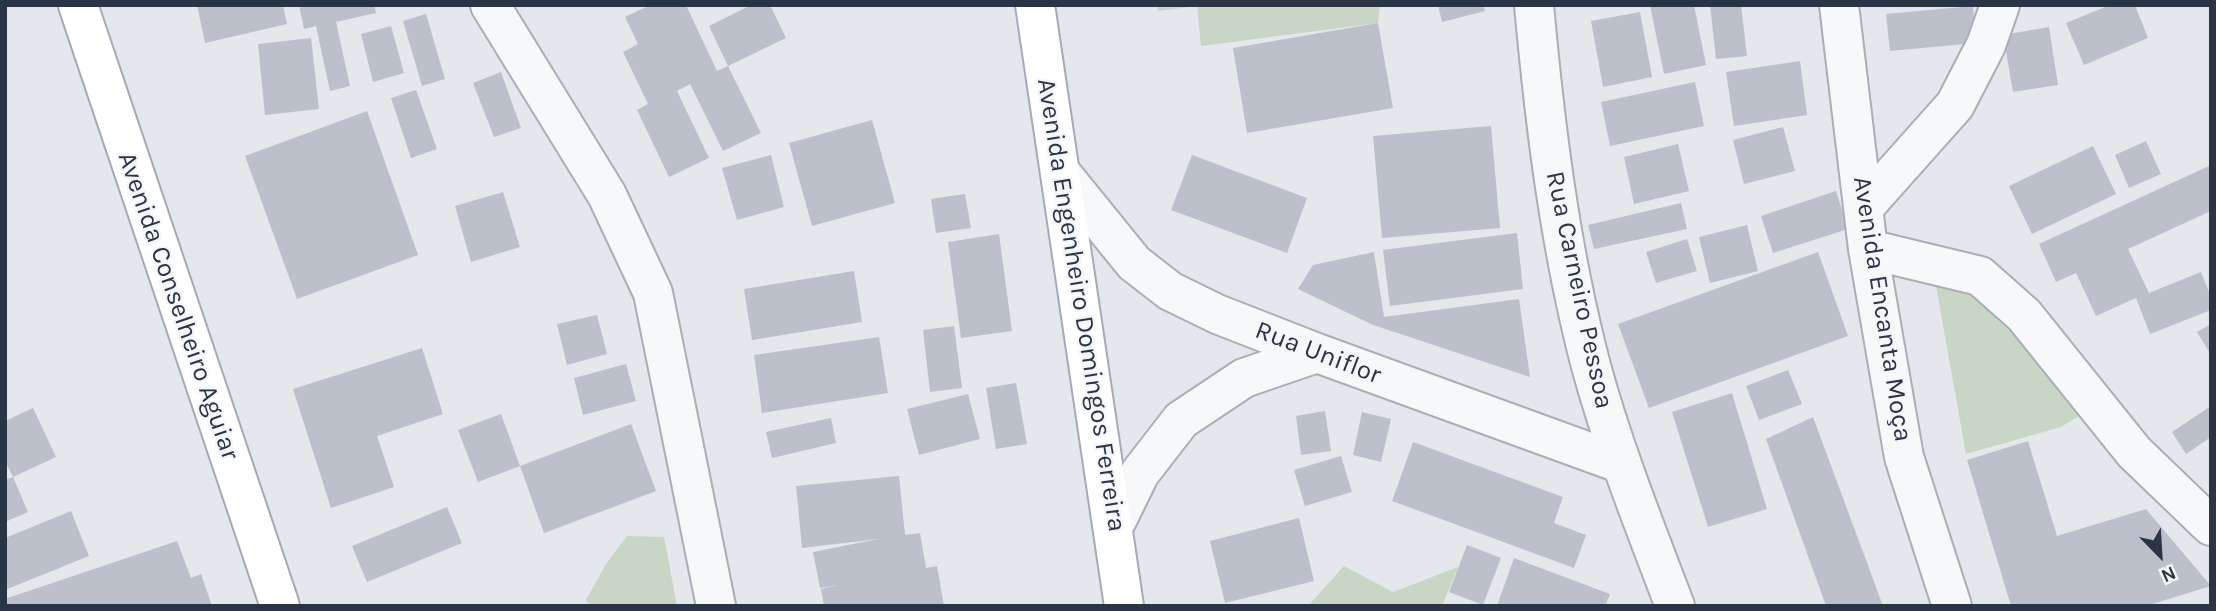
<!DOCTYPE html>
<meta charset="utf-8">
<style>
body{margin:0}
#map{position:relative;width:2216px;height:611px;overflow:hidden;background:#e4e7ec;font-family:Karla,sans-serif}
canvas{display:block}
.frame{position:absolute;inset:0;border:7px solid #2b3445;pointer-events:none}
.north{position:absolute;left:2125px;top:520px;width:70px;height:70px;-webkit-text-stroke:5px #f4f6f9;paint-order:stroke;rotate:156deg;font-size:19px;font-weight:700;line-height:28px;text-align:center;color:#2b3445}
.north::after{content:'';display:block;margin:auto;width:24px;height:32px;background:#2b3445;clip-path:polygon(50% 0,100% 100%,50% 72%,0 100%)}
</style>
<div id="map">
<canvas width="2216" height="611"></canvas>
<div class="frame"></div>
<div class="north">N</div>
</div>
<script>
const ctx = document.querySelector('canvas').getContext('2d');
ctx.lineJoin = 'round';
function fillPath(path, color) {
  ctx.fillStyle = color;
  ctx.fill(path, 'evenodd');
}
function strokePath(path, color, width, dash) {
  ctx.strokeStyle = color;
  ctx.lineWidth = width;
  ctx.lineCap = dash ? 'butt' : 'round';
  ctx.setLineDash(dash || []);
  ctx.stroke(path);
}
function write(font, color, halo, rows, align = 'center') {
  ctx.font = font + ' Karla,sans-serif';
  ctx.lineWidth = 5;
  ctx.setLineDash([]);
  ctx.textBaseline = 'middle';
  ctx.strokeStyle = halo;
  ctx.fillStyle = color;
  for (const [text, x, y, turn = 0] of rows) {
    ctx.save();
    ctx.translate(x, y);
    ctx.rotate((+turn || 0) * Math.PI / 180);
    ctx.textAlign = isNaN(turn) ? turn : align;
    if (halo) ctx.strokeText(text, 0, 0);
    ctx.fillText(text, 0, 0);
    ctx.restore();
  }
}
fillPath(new Path2D(`
 M 1157,5 L 1380,5 L 1378,23 L 1201,46 L 1197,6 L 1158,11 Z
 M 1932,264 L 1992,290 L 2106,399 L 2061,427 L 1966,454 Z
 M 627,536 L 664,537 L 677,606 L 591,606 L 586,600 L 606,564 Z
 M 1344,566 L 1393,592 L 1458,567 L 1442,606 L 1308,606 Z`), '#c9d6c5');
fillPath(new Path2D(`
 M 197,5 L 283,5 L 287,24 L 205,43 Z
 M 299,5 L 374,5 L 376,13 L 336,22 L 350,86 L 330,91 L 316,26 L 304,29 Z
 M 650,5 L 686,5 L 717,71 L 728,66 L 761,133 L 723,151 L 690,84 L 677,91 L 709,158 L 669,177 L 637,110 L 648,104 L 623,52 L 638,44 L 625,17 Z
 M 751,5 L 770,5 L 786,38 L 728,66 L 709,26 Z
 M 1438,5 L 1483,5 L 1485,11 L 1442,22 Z
 M 1650,5 L 1694,5 L 1706,65 L 1664,74 Z
 M 1710,5 L 1741,5 L 1747,56 L 1716,59 Z
 M 2110,5 L 2135,5 L 2148,38 L 2084,65 L 2066,23 Z
 M 1973,6 L 1976,43 L 1890,51 L 1886,14 Z
 M 1640,12 L 1652,77 L 1603,87 L 1591,21 Z
 M 426,14 L 445,79 L 422,86 L 403,21 Z
 M 1378,23 L 1393,108 L 1247,133 L 1233,48 Z
 M 391,26 L 404,73 L 373,82 L 361,34 Z
 M 2049,27 L 2058,85 L 2013,92 L 2003,35 Z
 M 311,38 L 319,109 L 265,115 L 258,44 Z
 M 1800,61 L 1807,115 L 1734,126 L 1726,72 Z
 M 501,72 L 521,128 L 494,137 L 473,83 Z
 M 1695,82 L 1704,126 L 1610,146 L 1601,102 Z
 M 416,90 L 437,149 L 411,158 L 391,98 Z
 M 367,111 L 418,255 L 297,299 L 245,156 Z
 M 872,120 L 895,203 L 812,226 L 789,143 Z
 M 1491,126 L 1500,228 L 1382,238 L 1373,136 Z
 M 1783,127 L 1795,171 L 1744,184 L 1733,140 Z
 M 2146,141 L 2161,174 L 2129,188 L 2115,155 Z
 M 1678,144 L 1689,191 L 1634,204 L 1624,157 Z
 M 2093,146 L 2116,194 L 2032,234 L 2009,186 Z
 M 771,155 L 784,207 L 737,220 L 722,168 Z
 M 1192,155 L 1307,198 L 1287,253 L 1171,210 Z
 M 2209,166 L 2211,211 L 2128,249 L 2149,293 L 2201,272 L 2211,297 L 2211,310 L 2150,334 L 2136,298 L 2096,316 L 2076,273 L 2056,282 L 2039,244 Z
 M 1836,191 L 1848,229 L 1773,253 L 1761,216 Z
 M 503,192 L 520,247 L 471,262 L 455,206 Z
 M 965,194 L 971,228 L 936,233 L 931,199 Z
 M 1681,203 L 1687,229 L 1594,249 L 1588,225 Z
 M 1747,225 L 1758,271 L 1710,283 L 1699,237 Z
 M 1517,233 L 1523,289 L 1390,306 L 1383,250 Z
 M 999,234 L 1012,331 L 961,338 L 948,242 Z
 M 1687,239 L 1697,271 L 1656,283 L 1646,252 Z
 M 1374,252 L 1384,317 L 1519,299 L 1530,377 L 1373,325 L 1298,289 L 1313,265 Z
 M 1818,252 L 1848,336 L 1649,408 L 1618,324 Z
 M 854,271 L 862,322 L 752,340 L 744,289 Z
 M 597,315 L 607,354 L 567,365 L 557,324 Z
 M 2211,324 L 2211,355 L 2197,332 Z
 M 954,326 L 962,388 L 930,392 L 923,330 Z
 M 879,337 L 888,393 L 762,413 L 754,355 Z
 M 422,348 L 443,414 L 377,436 L 394,487 L 331,508 L 293,389 Z
 M 626,364 L 636,401 L 583,415 L 574,378 Z
 M 1788,370 L 1802,404 L 1759,420 L 1746,386 Z
 M 1016,383 L 1027,444 L 996,449 L 986,388 Z
 M 1732,393 L 1767,509 L 1708,527 L 1672,412 Z
 M 968,394 L 980,439 L 919,455 L 907,409 Z
 M 2211,406 L 2211,437 L 2186,454 L 2172,432 Z
 M 33,408 L 56,457 L 13,477 L 5,461 L 5,421 Z
 M 1325,411 L 1331,451 L 1301,455 L 1296,416 Z
 M 1362,412 L 1391,419 L 1381,462 L 1353,455 Z
 M 501,414 L 520,466 L 478,482 L 458,430 Z
 M 1813,417 L 1883,606 L 1826,606 L 1766,439 Z
 M 831,418 L 836,443 L 772,458 L 766,432 Z
 M 631,424 L 656,491 L 544,533 L 520,466 Z
 M 2028,441 L 2057,536 L 2146,509 L 2211,586 L 2146,606 L 2011,606 L 1967,460 Z
 M 1413,442 L 1563,497 L 1554,523 L 1586,535 L 1574,568 L 1392,501 Z
 M 1341,456 L 1352,492 L 1305,506 L 1294,470 Z
 M 899,476 L 905,535 L 920,533 L 926,568 L 937,566 L 944,606 L 824,606 L 821,589 L 838,585 L 820,588 L 813,552 L 878,539 L 802,548 L 796,486 Z
 M 13,477 L 28,512 L 5,522 L 5,480 Z
 M 447,507 L 462,543 L 367,582 L 352,546 Z
 M 71,511 L 89,556 L 5,590 L 5,538 Z
 M 1299,518 L 1314,581 L 1225,603 L 1210,541 Z
 M 177,541 L 191,578 L 201,574 L 212,606 L 5,606 L 5,599 Z
 M 1467,545 L 1501,558 L 1483,605 L 1449,592 Z
 M 1514,558 L 1610,594 L 1605,606 L 1497,606 Z`), '#bbc0ca');
const minor = new Path2D(`
 M 490,5 L 607,195 L 653,293 L 716,606
 M 1534,5 C 1545,126 1560,248 1591,366 C 1613,447 1645,527 1675,606
 M 1839,5 L 1868,249 L 1904,457 L 1952,606
 M 1061,173 L 1134,263 L 1170,291 L 1217,314 L 1317,353 L 1622,464
 M 1865,206 L 1955,105 L 1986,45 L 2000,5
 M 1868,249 L 1980,276 L 2024,315 L 2134,452 L 2211,526
 M 1114,526 L 1140,473 L 1181,420 L 1244,378 L 1317,353`);
const major = new Path2D(`
 M 78,5 L 280,606
 M 1035,5 L 1124,606`);
strokePath(minor, '#a9aeb7', 42);
strokePath(major, '#a3abb8', 42);
strokePath(minor, '#f7f8fa', 38);
strokePath(major, '#fff', 38);
write('26px', '#2b3445', '#f4f6f9', [
 ["Rua Carneiro Pessoa",1579,290,78],
 ["Avenida Engenheiro Domingos Ferreira",1081,305,81],
 ["Avenida Conselheiro Aguiar",178,306,71],
 ["Avenida Encanta Moça",1882,309,81],
 ["Rua Uniflor",1318,353,21]
]);
</script>
